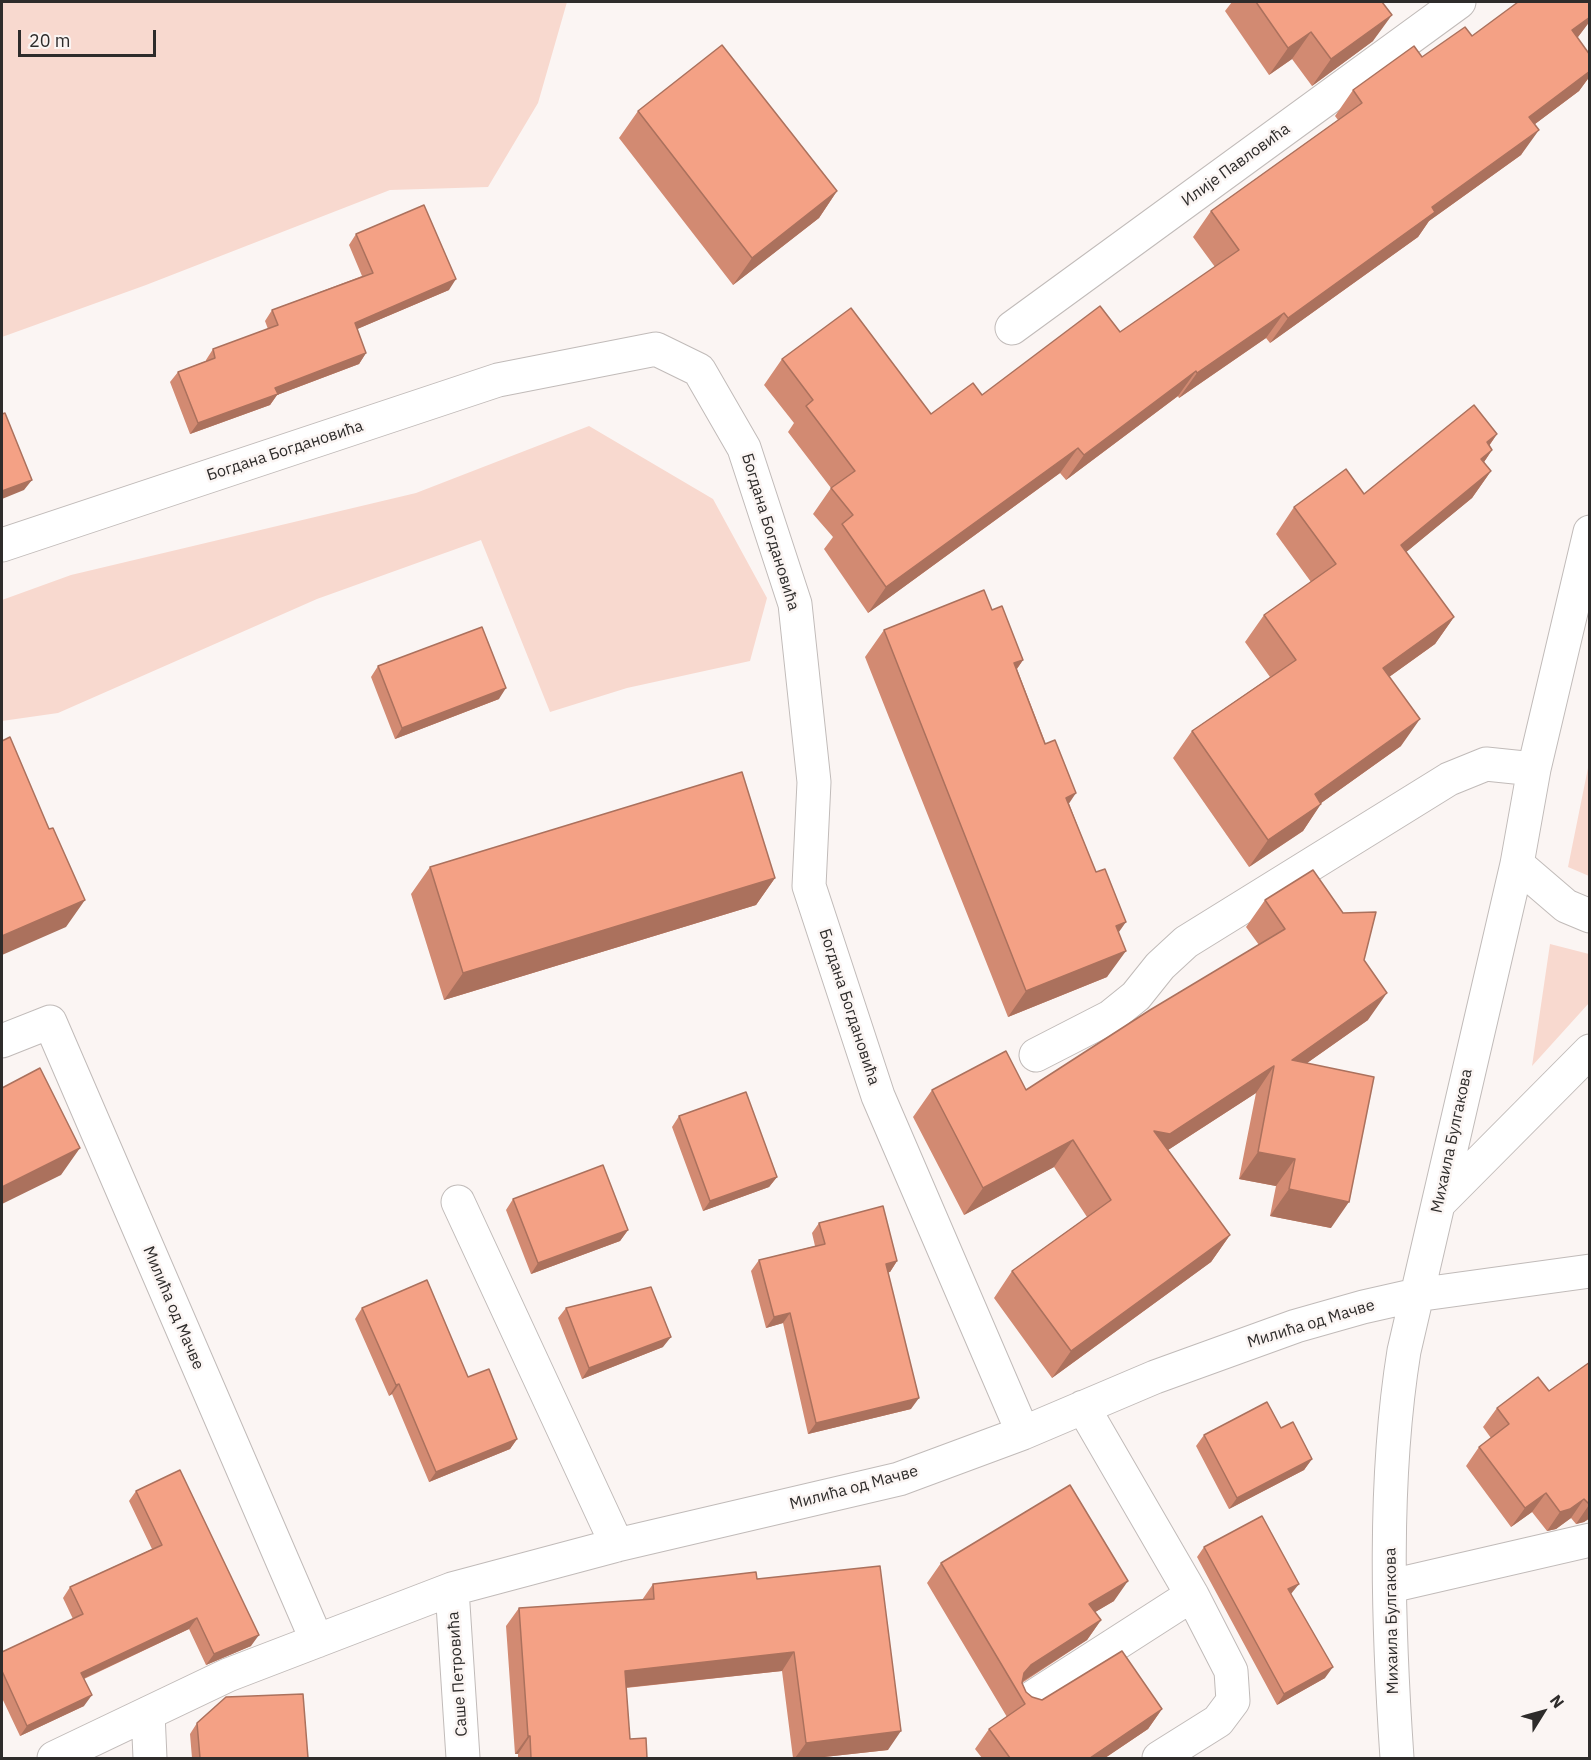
<!DOCTYPE html>
<meta charset="utf-8">
<style>
body{margin:0}
#map{position:relative;width:1591px;height:1760px;overflow:hidden;background:#fbf5f3;font-family:"IBM Plex Sans",sans-serif}
canvas{display:block}
.frame{position:absolute;inset:0;border:3px solid #2e2c2b;pointer-events:none}
.north{position:absolute;left:1513px;top:1682px;width:60px;height:60px;-webkit-text-stroke:4px #fbf5f3;paint-order:stroke;rotate:53deg;font-size:16px;font-weight:700;line-height:24px;text-align:center;color:#2e2c2b}
.north::after{content:'';display:block;margin:auto;width:21px;height:27px;background:#2e2c2b;clip-path:polygon(50% 0,100% 100%,50% 72%,0 100%)}
.scale{position:absolute;left:18px;top:30px;width:138px;height:27px;box-sizing:border-box;border:3px solid #2e2c2b;border-top:0;padding-left:8px;font-size:18px;line-height:21px;white-space:nowrap;color:#2e2c2b;-webkit-text-stroke:4px #fbf5f3;paint-order:stroke}
</style>
<div id="map">
<canvas width="1591" height="1760"></canvas>
<div class="frame"></div>
<div class="north">N</div>
<div class="scale">20 m</div>
</div>
<script>
const ctx = document.querySelector('canvas').getContext('2d');
ctx.lineJoin = 'round';
function fillPath(path, color) {
  ctx.fillStyle = color;
  ctx.fill(path, 'evenodd');
}
function strokePath(path, color, width, dash) {
  ctx.strokeStyle = color;
  ctx.lineWidth = width;
  ctx.lineCap = dash ? 'butt' : 'round';
  ctx.setLineDash(dash || []);
  ctx.stroke(path);
}
function write(font, color, halo, rows, align = 'center') {
  ctx.font = font + ' "IBM Plex Sans",sans-serif';
  ctx.lineWidth = 5;
  ctx.setLineDash([]);
  ctx.textBaseline = 'middle';
  ctx.strokeStyle = halo;
  ctx.fillStyle = color;
  for (const [text, x, y, turn = 0] of rows) {
    ctx.save();
    ctx.translate(x, y);
    ctx.rotate((+turn || 0) * Math.PI / 180);
    ctx.textAlign = isNaN(turn) ? turn : align;
    if (halo) ctx.strokeText(text, 0, 0);
    ctx.fillText(text, 0, 0);
    ctx.restore();
  }
}
fillPath(new Path2D(`
 M 2,2 L 567,2 L 538,103 L 488,187 L 390,190 L 146,285 L 2,337 Z
 M 589,426 L 713,499 L 767,598 L 750,661 L 627,688 L 550,712 L 481,540 L 317,599 L 58,713 L 2,721 L 2,600 L 71,575 L 416,493 Z
 M 1589,763 L 1589,876 L 1568,867 Z
 M 1550,944 L 1589,954 L 1589,1003 L 1532,1066 Z`), '#f8d9cf');
const minor = new Path2D(`
 M 1012,328 L 1459,2
 M 2,545 L 498,380 L 656,349 L 699,370 L 744,448 L 795,604 L 814,782 L 809,886 L 878,1096 L 1023,1433
 M 1517,864 L 1566,906 L 1590,916
 M 2,1041 L 50,1022 L 317,1641
 M 1036,1055 L 1110,1017 L 1136,996 L 1160,966 L 1186,942 L 1449,779 L 1486,764 L 1534,769
 M 458,1202 L 617,1545
 M 1440,1202 L 1590,1051
 M 1083,1407 L 1192,1595 L 1231,1671 L 1233,1701 L 1218,1721 L 1159,1758
 M 1391,1586 L 1590,1540
 M 452,1589 L 463,1758
 M 1027,1701 L 1192,1595
 M 148,1713 L 150,1758
 M 54,1758 L 228,1675 L 452,1589 L 617,1545 L 899,1479 L 1023,1433 L 1155,1377 L 1296,1326 L 1363,1307 L 1416,1295 L 1590,1271
 M 1397,1758 C 1388,1627 1383,1481 1404,1351 L 1517,864 L 1534,769 L 1590,532`);
strokePath(minor, '#c1bbb9', 35);
strokePath(minor, '#fff', 33);
fillPath(new Path2D(`
 M 1232,2 L 1382,2 L 1373,41 L 1312,86 L 1292,59 L 1269,75 L 1225,11 Z
 M 1590,2 L 1590,21 L 1577,38 L 1590,55 L 1590,76 L 1579,91 L 1535,124 L 1521,155 L 1429,221 L 1418,237 L 1270,343 L 1266,338 L 1179,398 L 1178,396 L 1066,480 L 1060,473 L 868,613 L 824,549 L 833,537 L 813,514 L 831,488 L 788,432 L 794,423 L 764,385 L 782,359 L 931,414 L 982,395 L 1120,332 L 1215,267 L 1193,237 L 1211,211 L 1338,120 L 1335,116 L 1353,90 L 1422,57 L 1472,36 Z
 M 638,111 L 837,191 L 819,218 L 733,285 L 619,138 Z
 M 356,234 L 449,290 L 357,329 L 366,353 L 359,364 L 277,395 L 270,405 L 190,434 L 170,382 L 178,372 L 206,361 L 206,360 L 213,349 L 268,329 L 265,321 L 272,310 L 362,276 L 349,245 Z
 M 1497,434 L 1489,446 L 1492,450 L 1484,462 L 1491,471 L 1472,498 L 1406,552 L 1454,617 L 1435,644 L 1389,677 L 1401,746 L 1321,803 L 1303,831 L 1249,867 L 1173,758 L 1192,731 L 1270,677 L 1245,642 L 1264,615 L 1311,582 L 1276,534 L 1294,507 L 1364,494 Z
 M 992,610 L 1023,660 L 1017,669 L 1119,933 L 1107,977 L 1008,1017 L 865,657 L 884,630 Z
 M 378,666 L 499,699 L 395,739 L 371,677 Z
 M 430,867 L 775,878 L 756,905 L 444,1000 L 411,894 Z
 M 1265,900 L 1364,960 L 1368,1020 L 1307,1063 L 1331,1228 L 1270,1216 L 1276,1186 L 1239,1179 L 1256,1093 L 1168,1150 L 1230,1235 L 1211,1262 L 1052,1378 L 994,1298 L 1012,1271 L 1087,1217 L 1054,1167 L 964,1215 L 913,1117 L 932,1090 L 1026,1090 L 1259,945 L 1246,927 Z
 M 679,1116 L 777,1177 L 769,1187 L 703,1211 L 672,1127 Z
 M 513,1199 L 628,1230 L 620,1241 L 531,1274 L 506,1210 Z
 M 819,1223 L 897,1261 L 890,1272 L 888,1272 L 911,1409 L 808,1434 L 783,1323 L 766,1328 L 751,1271 L 759,1260 L 815,1246 L 812,1233 Z
 M 362,1308 L 468,1377 L 517,1439 L 510,1449 L 429,1482 L 392,1394 L 389,1396 L 355,1319 Z
 M 566,1308 L 663,1347 L 582,1379 L 558,1318 Z
 M 1590,1362 L 1590,1518 L 1584,1522 L 1576,1524 L 1571,1518 L 1556,1529 L 1547,1531 L 1532,1512 L 1511,1527 L 1466,1466 L 1479,1447 L 1491,1438 L 1483,1427 L 1497,1408 L 1549,1391 Z
 M 1281,1428 L 1312,1459 L 1304,1470 L 1229,1509 L 1196,1446 L 1204,1435 Z
 M 136,1491 L 251,1646 L 206,1665 L 189,1629 L 84,1679 L 84,1706 L 20,1736 L 2,1698 L 2,1652 L 73,1619 L 63,1598 L 70,1587 L 152,1549 L 129,1501 Z
 M 1204,1547 L 1291,1594 L 1325,1678 L 1277,1705 L 1197,1557 Z
 M 941,1563 L 1114,1601 L 1095,1612 L 1101,1620 L 1087,1640 L 1022,1683 L 1026,1692 L 1032,1697 L 1042,1700 L 1162,1709 L 1148,1729 L 1105,1758 L 982,1758 L 975,1749 L 989,1729 L 1007,1717 L 927,1583 Z
 M 757,1579 L 888,1750 L 815,1758 L 793,1758 L 782,1671 L 626,1688 L 630,1739 L 647,1758 L 518,1758 L 518,1754 L 515,1754 L 506,1626 L 519,1608 L 642,1600 L 653,1584 Z
 M 197,1723 L 308,1758 L 192,1758 L 190,1734 Z`), '#d28a72');
fillPath(new Path2D(`
 M 1392,15 L 1373,41 L 1312,86 L 1331,59 Z
 M 1590,17 L 1590,21 L 1578,37 L 1554,56 L 1572,30 Z
 M 1311,32 L 1292,59 L 1269,75 L 1288,48 Z
 M 1590,71 L 1590,76 L 1579,91 L 1511,142 L 1529,117 Z
 M 1539,130 L 1521,155 L 1429,221 L 1418,237 L 1270,343 L 1288,318 L 1432,207 Z
 M 837,191 L 819,218 L 733,285 L 752,258 Z
 M 456,279 L 449,290 L 348,333 L 355,323 Z
 M 1284,313 L 1266,338 L 1179,398 L 1197,373 Z
 M 366,353 L 359,364 L 277,395 L 270,405 L 190,434 L 198,423 L 275,388 Z
 M 1196,371 L 1178,396 L 1066,480 L 1084,455 Z
 M 1497,434 L 1479,460 L 1487,442 Z
 M 1078,448 L 1060,473 L 868,613 L 886,587 Z
 M 1492,450 L 1474,477 L 1481,459 Z
 M 1491,471 L 1472,498 L 1382,572 L 1401,545 Z
 M 32,480 L 24,490 L 2,499 L 2,491 Z
 M 1454,617 L 1435,644 L 1364,695 L 1383,668 Z
 M 1023,660 L 1004,687 L 1014,663 Z
 M 506,688 L 499,699 L 395,739 L 402,728 Z
 M 1420,719 L 1401,746 L 1303,816 L 1321,804 L 1303,831 L 1249,867 L 1268,840 L 1315,794 Z
 M 1076,793 L 1058,820 L 1066,798 Z
 M 775,878 L 756,905 L 444,1000 L 463,973 Z
 M 85,900 L 66,927 L 2,955 L 2,936 Z
 M 1126,922 L 1107,949 L 1116,926 Z
 M 1126,951 L 1107,977 L 1008,1017 L 1026,991 Z
 M 1387,993 L 1368,1020 L 1273,1087 L 1292,1060 Z
 M 1274,1066 L 1256,1093 L 1151,1161 L 1154,1131 Z
 M 1073,1140 L 1054,1167 L 964,1215 L 983,1188 Z
 M 80,1148 L 61,1175 L 2,1204 L 2,1187 Z
 M 1258,1152 L 1295,1159 L 1276,1186 L 1239,1179 Z
 M 777,1177 L 769,1187 L 703,1211 L 710,1201 Z
 M 1289,1189 L 1349,1202 L 1331,1228 L 1270,1216 Z
 M 628,1230 L 620,1241 L 531,1274 L 538,1263 Z
 M 1230,1235 L 1211,1262 L 1052,1378 L 1071,1351 Z
 M 897,1261 L 890,1272 L 879,1275 L 886,1264 Z
 M 790,1313 L 783,1323 L 766,1328 L 774,1317 Z
 M 671,1337 L 663,1347 L 582,1379 L 589,1368 Z
 M 399,1384 L 392,1394 L 389,1396 L 396,1385 Z
 M 919,1398 L 911,1409 L 808,1434 L 816,1423 Z
 M 517,1439 L 510,1449 L 429,1482 L 436,1472 Z
 M 1312,1459 L 1304,1470 L 1229,1509 L 1237,1498 Z
 M 1546,1493 L 1532,1512 L 1511,1527 L 1525,1508 Z
 M 1584,1499 L 1571,1518 L 1556,1529 L 1547,1531 L 1560,1512 Z
 M 1589,1505 L 1590,1518 L 1584,1522 L 1576,1524 Z
 M 1128,1581 L 1114,1601 L 1075,1624 L 1089,1604 Z
 M 1299,1584 L 1291,1594 L 1288,1589 Z
 M 197,1618 L 189,1629 L 74,1683 L 81,1673 Z
 M 1101,1620 L 1087,1640 L 1017,1685 L 1024,1673 L 1031,1665 Z
 M 259,1635 L 251,1646 L 206,1665 L 214,1654 Z
 M 794,1652 L 782,1671 L 612,1689 L 625,1671 Z
 M 1333,1667 L 1325,1678 L 1277,1705 L 1284,1694 Z
 M 92,1695 L 84,1706 L 20,1736 L 27,1726 Z
 M 1162,1709 L 1148,1729 L 1105,1758 L 1090,1758 Z
 M 901,1731 L 888,1750 L 815,1758 L 795,1758 L 806,1743 Z
 M 528,1736 L 530,1736 L 518,1754 L 515,1754 Z`), '#ab715d');
const building = new Path2D(`
 M 1256,2 L 1382,2 L 1392,15 L 1331,59 L 1311,32 L 1288,48 Z
 M 1518,2 L 1588,2 L 1590,3 L 1590,17 L 1572,30 L 1590,55 L 1590,71 L 1529,117 L 1539,130 L 1432,207 L 1435,212 L 1288,318 L 1284,313 L 1197,373 L 1196,371 L 1084,455 L 1078,448 L 886,587 L 842,524 L 853,515 L 831,488 L 855,471 L 806,406 L 813,400 L 782,359 L 851,308 L 931,414 L 973,383 L 982,395 L 1100,306 L 1120,332 L 1239,250 L 1211,211 L 1362,103 L 1353,90 L 1414,46 L 1422,57 L 1465,27 L 1472,36 Z
 M 722,45 L 837,191 L 752,258 L 638,111 Z
 M 424,205 L 456,279 L 355,323 L 366,353 L 275,388 L 278,394 L 198,423 L 178,372 L 215,358 L 213,349 L 278,325 L 272,310 L 373,273 L 356,234 Z
 M 1474,405 L 1497,434 L 1487,442 L 1492,450 L 1481,459 L 1491,471 L 1401,545 L 1454,617 L 1383,668 L 1420,719 L 1315,794 L 1321,804 L 1268,840 L 1192,731 L 1296,660 L 1264,615 L 1336,564 L 1294,507 L 1346,469 L 1364,494 Z
 M 5,413 L 32,480 L 2,491 L 2,414 Z
 M 984,590 L 992,610 L 1002,606 L 1023,660 L 1014,663 L 1045,744 L 1055,740 L 1076,793 L 1066,798 L 1096,872 L 1105,869 L 1126,922 L 1116,926 L 1126,951 L 1026,991 L 884,630 Z
 M 482,627 L 506,688 L 402,728 L 378,666 Z
 M 10,737 L 49,829 L 53,828 L 85,900 L 2,936 L 2,741 Z
 M 742,772 L 775,878 L 463,973 L 430,867 Z
 M 1313,870 L 1343,913 L 1376,912 L 1364,960 L 1387,993 L 1292,1060 L 1374,1077 L 1349,1202 L 1289,1189 L 1295,1159 L 1258,1152 L 1274,1066 L 1170,1134 L 1154,1131 L 1230,1235 L 1071,1351 L 1012,1271 L 1111,1200 L 1073,1140 L 983,1188 L 932,1090 L 1006,1051 L 1026,1090 L 1150,1010 L 1285,929 L 1265,900 Z
 M 40,1068 L 80,1148 L 2,1187 L 2,1088 Z
 M 746,1092 L 777,1177 L 710,1201 L 679,1116 Z
 M 603,1165 L 628,1230 L 538,1263 L 513,1199 Z
 M 883,1206 L 897,1261 L 886,1264 L 919,1398 L 816,1423 L 790,1313 L 774,1317 L 759,1260 L 825,1244 L 819,1223 Z
 M 427,1280 L 468,1377 L 489,1369 L 517,1439 L 436,1472 L 399,1384 L 396,1385 L 362,1308 Z
 M 651,1287 L 671,1337 L 589,1368 L 566,1308 Z
 M 1590,1362 L 1590,1505 L 1584,1499 L 1570,1509 L 1560,1512 L 1546,1493 L 1525,1508 L 1479,1447 L 1509,1424 L 1497,1408 L 1538,1377 L 1549,1391 Z
 M 1267,1402 L 1281,1428 L 1293,1422 L 1312,1459 L 1237,1498 L 1204,1435 Z
 M 180,1470 L 259,1635 L 214,1654 L 197,1618 L 81,1673 L 92,1695 L 27,1726 L 2,1671 L 2,1652 L 83,1614 L 70,1587 L 162,1545 L 136,1491 Z
 M 1070,1485 L 1128,1581 L 1089,1604 L 1101,1620 L 1031,1665 L 1024,1673 L 1022,1683 L 1026,1692 L 1032,1697 L 1042,1700 L 1122,1651 L 1162,1709 L 1090,1758 L 1010,1758 L 989,1729 L 1025,1704 L 941,1563 Z
 M 1262,1516 L 1299,1584 L 1288,1589 L 1333,1667 L 1284,1694 L 1204,1547 Z
 M 880,1566 L 901,1731 L 806,1743 L 794,1652 L 625,1671 L 630,1739 L 646,1738 L 647,1758 L 531,1758 L 530,1736 L 528,1736 L 519,1608 L 654,1599 L 653,1584 L 756,1572 L 757,1579 Z
 M 303,1694 L 308,1758 L 200,1758 L 197,1723 L 226,1697 Z`);
fillPath(building, '#f4a185');
strokePath(building, '#ab715d', 1.5);
write('16px', '#2e2c2b', '#fbf5f3', [
 ["Илије Павловића",1236,165,-36],
 ["Богдана Богдановића",285,451,-18],
 ["Богдана Богдановића",770,532,73],
 ["Богдана Богдановића",849,1007,72],
 ["Михаила Булгакова",1452,1141,-78],
 ["Милића од Мачве",173,1308,67],
 ["Милића од Мачве",1311,1324,-17],
 ["Милића од Мачве",854,1488,-15],
 ["Михаила Булгакова",1392,1621,-91],
 ["Саше Петровића",458,1674,-94]
]);
</script>
